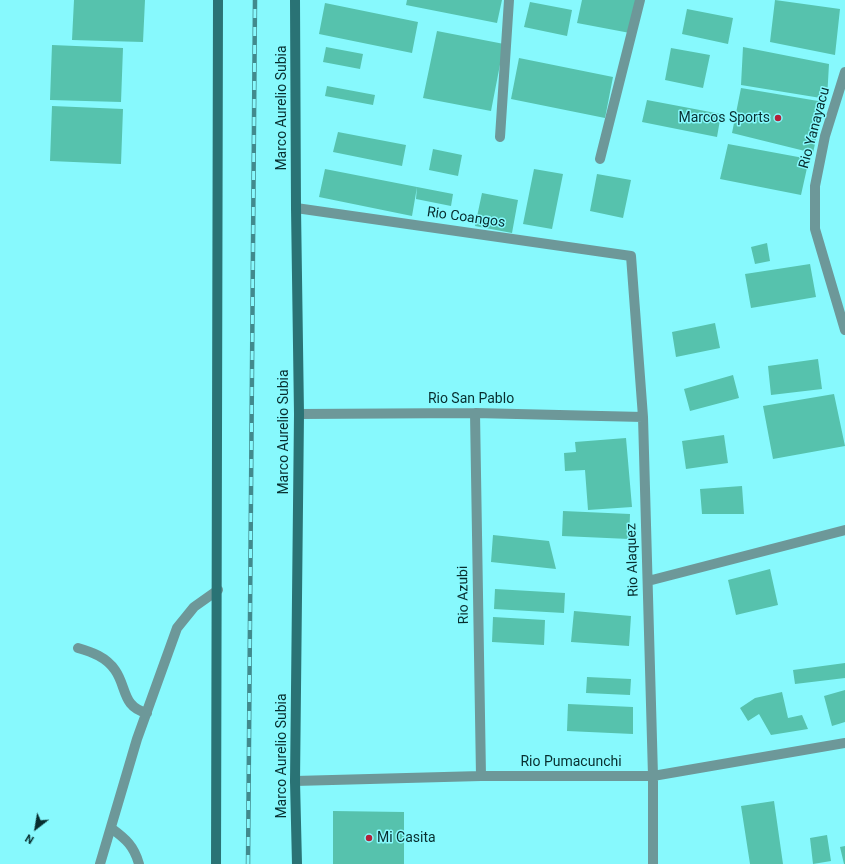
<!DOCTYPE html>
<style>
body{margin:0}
#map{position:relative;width:845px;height:864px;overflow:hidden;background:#87f9fd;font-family:Roboto,sans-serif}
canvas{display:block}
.north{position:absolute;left:16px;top:808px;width:40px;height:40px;-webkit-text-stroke:3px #87f9fd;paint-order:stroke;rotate:211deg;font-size:11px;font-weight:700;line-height:16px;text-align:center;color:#072e2f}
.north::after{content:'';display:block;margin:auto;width:14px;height:18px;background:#072e2f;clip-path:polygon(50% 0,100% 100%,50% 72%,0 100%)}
</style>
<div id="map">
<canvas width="845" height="864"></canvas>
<div class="north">N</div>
</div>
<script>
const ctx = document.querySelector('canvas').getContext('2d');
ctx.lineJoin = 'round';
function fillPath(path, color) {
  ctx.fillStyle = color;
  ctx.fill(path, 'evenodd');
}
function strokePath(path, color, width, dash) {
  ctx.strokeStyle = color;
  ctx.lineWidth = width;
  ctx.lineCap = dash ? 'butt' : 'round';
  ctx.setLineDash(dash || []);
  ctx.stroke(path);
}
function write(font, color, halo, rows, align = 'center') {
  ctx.font = font + ' Roboto,sans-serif';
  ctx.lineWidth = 3;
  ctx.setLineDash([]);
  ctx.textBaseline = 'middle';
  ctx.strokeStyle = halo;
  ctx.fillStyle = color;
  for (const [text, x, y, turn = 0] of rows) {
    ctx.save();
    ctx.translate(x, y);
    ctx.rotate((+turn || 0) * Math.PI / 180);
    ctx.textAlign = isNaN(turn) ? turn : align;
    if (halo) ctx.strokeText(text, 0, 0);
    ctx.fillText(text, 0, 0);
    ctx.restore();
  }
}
fillPath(new Path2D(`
 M 74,0 L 145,0 L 143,42 L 72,40 Z
 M 407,0 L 502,0 L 497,23 L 406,5 Z
 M 582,0 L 637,0 L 630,33 L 577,23 Z
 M 775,0 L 840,9 L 835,55 L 770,42 Z
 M 530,2 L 572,10 L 567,36 L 524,27 Z
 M 325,3 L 418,22 L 412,53 L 319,34 Z
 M 687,9 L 733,18 L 728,44 L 682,34 Z
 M 437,31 L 504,44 L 491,111 L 423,98 Z
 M 52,45 L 123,48 L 121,102 L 50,100 Z
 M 326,47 L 363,54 L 360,69 L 323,62 Z
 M 743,47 L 829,64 L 827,99 L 741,85 Z
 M 671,48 L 710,55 L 703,88 L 665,80 Z
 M 519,58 L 613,77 L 605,118 L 511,99 Z
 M 327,86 L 375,95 L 373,105 L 325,96 Z
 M 741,88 L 824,102 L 813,153 L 732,133 Z
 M 647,100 L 721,114 L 717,137 L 642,122 Z
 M 52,106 L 123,109 L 121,164 L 50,161 Z
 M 338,132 L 406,145 L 402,166 L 333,152 Z
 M 728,144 L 809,159 L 801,195 L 720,179 Z
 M 433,149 L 462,155 L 458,176 L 429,170 Z
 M 325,169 L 417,187 L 453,194 L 451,206 L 416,199 L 417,187 L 412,216 L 319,197 Z
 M 534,169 L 563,174 L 552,229 L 523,224 Z
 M 597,174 L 631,180 L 623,218 L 590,211 Z
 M 482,193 L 518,200 L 512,233 L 475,226 Z
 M 767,243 L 770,261 L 755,264 L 751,247 Z
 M 810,264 L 816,297 L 751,308 L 745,274 Z
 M 715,323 L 720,348 L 676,357 L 672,332 Z
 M 818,359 L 822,389 L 771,395 L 768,366 Z
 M 733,375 L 739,398 L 690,411 L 684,389 Z
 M 834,394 L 845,446 L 773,459 L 763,406 Z
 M 724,435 L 728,463 L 686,469 L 682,441 Z
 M 626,438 L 632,507 L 588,510 L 585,470 L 565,471 L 564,453 L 576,452 L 575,442 Z
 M 742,486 L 744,514 L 702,514 L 700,489 Z
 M 563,511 L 630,514 L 629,539 L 562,536 Z
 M 493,535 L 549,541 L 556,569 L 491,562 Z
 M 770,569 L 778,605 L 736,615 L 728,580 Z
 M 495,589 L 565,593 L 564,613 L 494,609 Z
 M 574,611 L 631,616 L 629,646 L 571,642 Z
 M 493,617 L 545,620 L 544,645 L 492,642 Z
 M 845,663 L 845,678 L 795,684 L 793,670 Z
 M 587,677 L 631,679 L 630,695 L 586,693 Z
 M 845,690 L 845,722 L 832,726 L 824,696 Z
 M 782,692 L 788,718 L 802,715 L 808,729 L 771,735 L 759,714 L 748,721 L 740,708 L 755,698 Z
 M 568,704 L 633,707 L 633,734 L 567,731 Z
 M 774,801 L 783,864 L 750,864 L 741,806 Z
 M 333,811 L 404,812 L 404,864 L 333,864 Z
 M 827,835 L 831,861 L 813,864 L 810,838 Z
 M 845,846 L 845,864 L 844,864 L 840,847 Z`), '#56c2ad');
strokePath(new Path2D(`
 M 78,648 C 92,652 106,657 115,670 C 127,687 122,707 147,713
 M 111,828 C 126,839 134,846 139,864
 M 100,864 L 137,739 L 177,628 L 194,607 L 218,590`), '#6d9899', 10);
strokePath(new Path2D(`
 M 845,72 L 825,136 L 815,186 L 815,229 L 845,330
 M 500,137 L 509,0
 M 600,159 L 640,0
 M 296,208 L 631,256 L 643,417 L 653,776 L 653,864
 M 475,413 L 481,776
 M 299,414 L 475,413 L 643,417
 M 648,581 L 845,530
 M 295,781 L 481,776 L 653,776 L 845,743`), '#6d9899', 10);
strokePath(new Path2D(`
 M 295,0 L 296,208 L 299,414 L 295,781 L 297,864
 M 216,864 L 218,0`), '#2a7375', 10);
const rail = new Path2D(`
 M 248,864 L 255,0`);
strokePath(rail, '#418a8d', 4.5);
strokePath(rail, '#87f9fd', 3, [9]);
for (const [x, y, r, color] of [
 [778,118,4,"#b32039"],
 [369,838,4,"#b32039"]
]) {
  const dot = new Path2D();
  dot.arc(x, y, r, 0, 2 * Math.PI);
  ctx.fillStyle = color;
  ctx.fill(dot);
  strokePath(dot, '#87f9fd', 1.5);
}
write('14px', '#072e2f', '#87f9fd', [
 ["Marco Aurelio Subia",282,108,-90],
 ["Rio Yanayacu",815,128,-75],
 ["Rio Coangos",466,218,8],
 ["Rio San Pablo",471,399],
 ["Marco Aurelio Subia",284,432,-90],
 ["Rio Alaquez",633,560,-92],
 ["Rio Azubi",464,595,-91],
 ["Marco Aurelio Subia",282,756,-90],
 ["Rio Pumacunchi",571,762]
]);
write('14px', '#072e2f', '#87f9fd', [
 ["Marcos Sports",770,118],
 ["Mi Casita",377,838,"left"]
], 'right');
</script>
